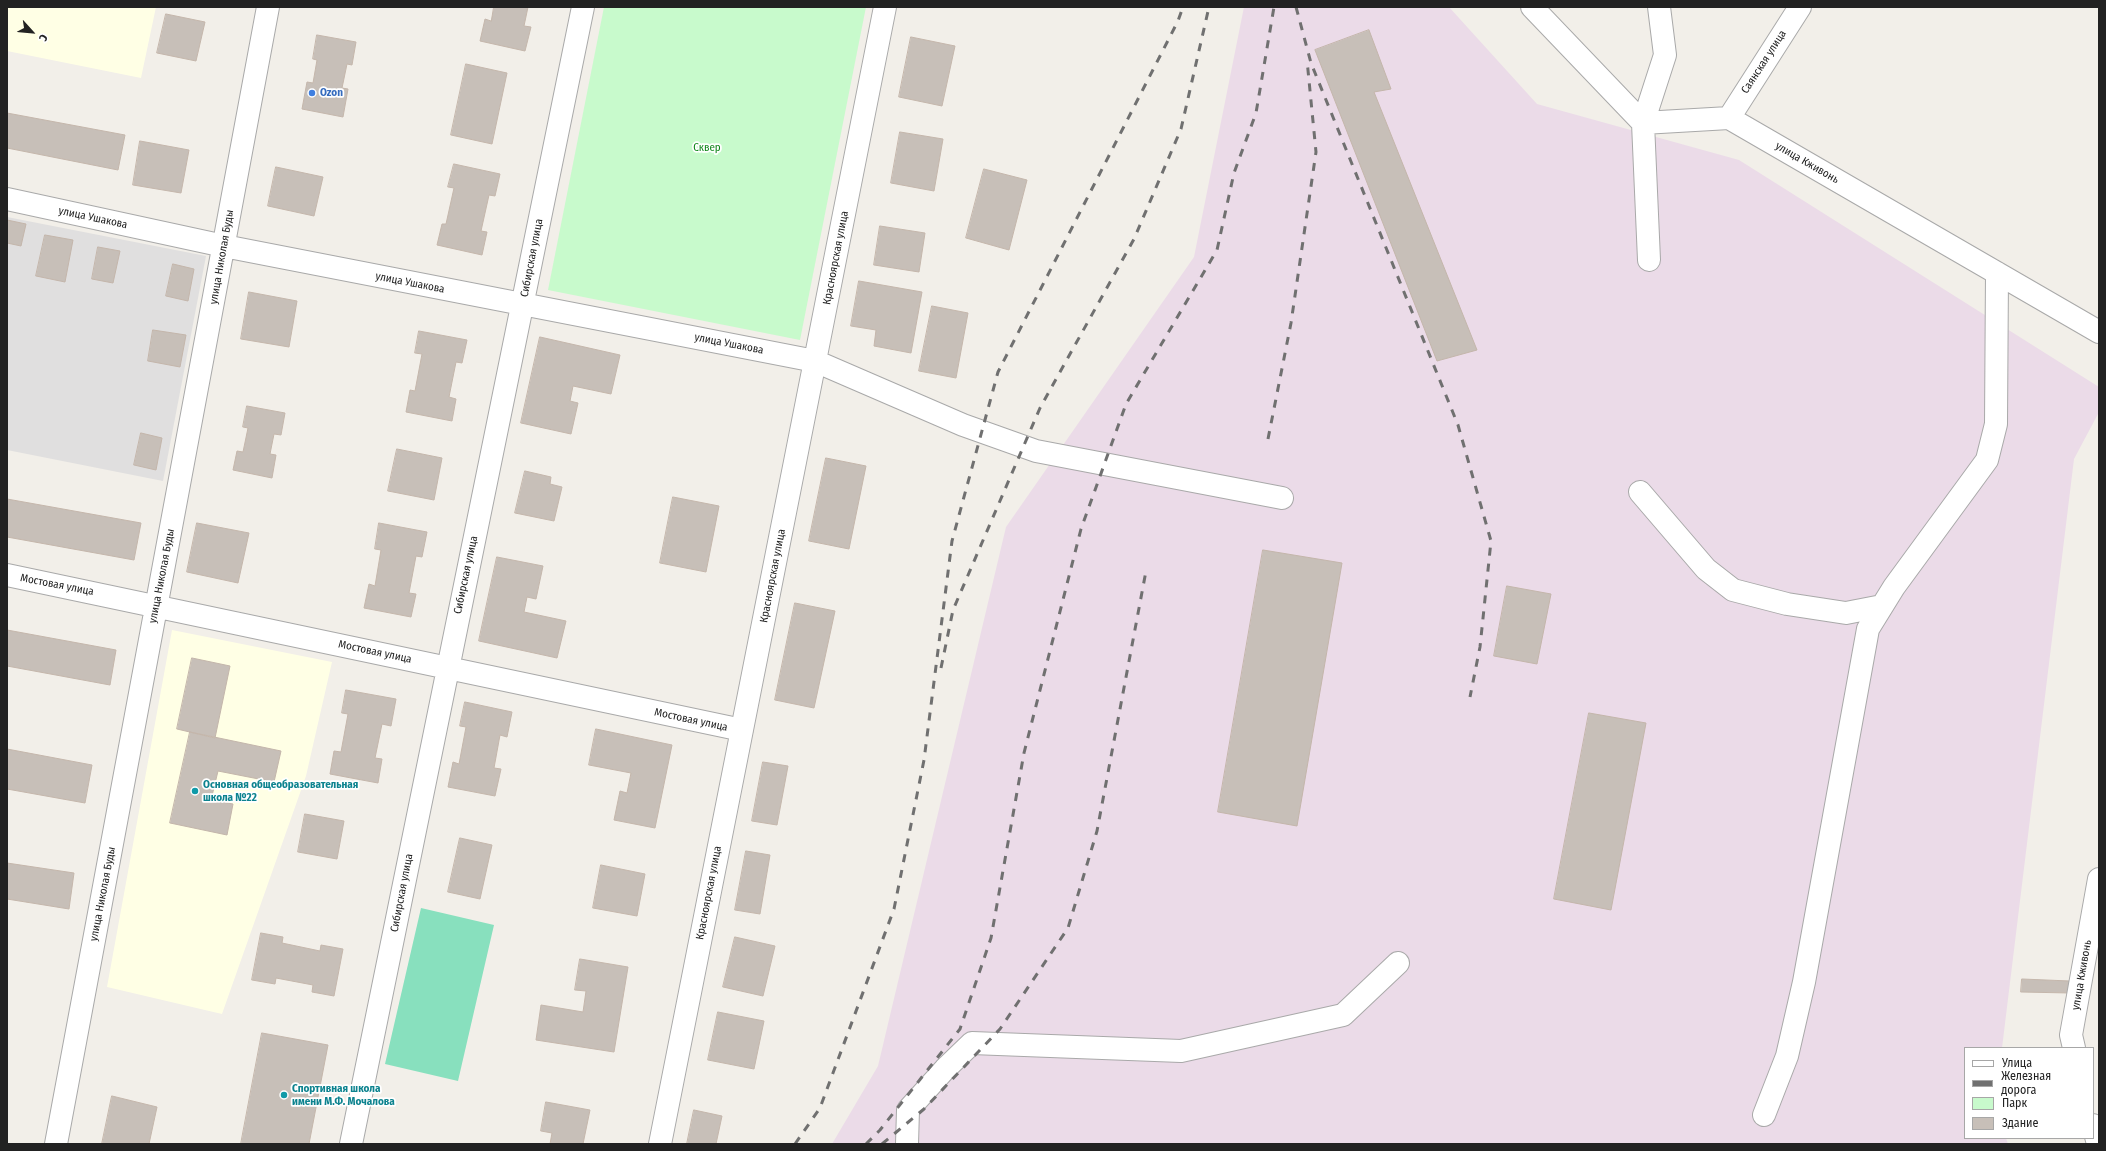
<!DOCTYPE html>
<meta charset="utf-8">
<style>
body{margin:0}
#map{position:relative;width:2106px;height:1151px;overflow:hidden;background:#f2efe9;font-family:"Fira Sans Condensed",sans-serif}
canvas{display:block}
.frame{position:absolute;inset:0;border:8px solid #222;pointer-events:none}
.legend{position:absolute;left:1964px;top:1047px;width:130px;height:92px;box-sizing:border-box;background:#fff;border:1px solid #a7a7a7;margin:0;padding:5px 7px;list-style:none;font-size:12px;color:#222}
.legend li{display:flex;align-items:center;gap:8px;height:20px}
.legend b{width:20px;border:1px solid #a7a7a7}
.north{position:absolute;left:12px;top:12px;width:40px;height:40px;-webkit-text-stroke:3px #fff;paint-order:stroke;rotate:117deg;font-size:11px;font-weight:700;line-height:16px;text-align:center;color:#222}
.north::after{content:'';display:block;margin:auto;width:14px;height:18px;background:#222;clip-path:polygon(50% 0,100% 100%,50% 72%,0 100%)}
</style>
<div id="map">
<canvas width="2106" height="1151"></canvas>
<div class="frame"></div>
<ul class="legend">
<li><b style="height:5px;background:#fff"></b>Улица</li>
<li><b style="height:5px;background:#707070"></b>Железная дорога</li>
<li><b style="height:11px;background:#c8facc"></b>Парк</li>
<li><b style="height:11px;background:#c7bfb8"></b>Здание</li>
</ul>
<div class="north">С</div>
</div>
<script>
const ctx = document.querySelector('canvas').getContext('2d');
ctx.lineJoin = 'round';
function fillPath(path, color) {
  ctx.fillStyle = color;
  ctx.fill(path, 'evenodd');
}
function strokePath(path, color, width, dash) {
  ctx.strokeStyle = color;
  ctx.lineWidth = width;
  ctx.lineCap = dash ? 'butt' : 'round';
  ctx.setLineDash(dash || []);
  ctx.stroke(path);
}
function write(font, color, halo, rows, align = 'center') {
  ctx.font = font + ' "Fira Sans Condensed",sans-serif';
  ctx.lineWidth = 3.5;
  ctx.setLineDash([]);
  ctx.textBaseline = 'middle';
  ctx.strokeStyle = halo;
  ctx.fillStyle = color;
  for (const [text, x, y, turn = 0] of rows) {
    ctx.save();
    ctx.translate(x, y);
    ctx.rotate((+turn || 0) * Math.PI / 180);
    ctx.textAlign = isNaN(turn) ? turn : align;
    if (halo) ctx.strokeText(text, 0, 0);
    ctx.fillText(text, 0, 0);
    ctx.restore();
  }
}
fillPath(new Path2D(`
 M 7,217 L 206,256 L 163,481 L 7,450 Z`), '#e0dfdf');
fillPath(new Path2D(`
 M 1244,7 L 1449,7 L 1537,104 L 1739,160 L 2099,387 L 2099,412 L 2074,459 L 2002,1048 L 1965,1048 L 1965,1138 L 2006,1138 L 2008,1144 L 832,1144 L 878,1066 L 1006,527 L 1194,257 Z`), '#ebdbe8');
fillPath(new Path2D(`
 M 7,7 L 156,7 L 141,78 L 7,51 Z
 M 172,630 L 332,662 L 306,776 L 222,1014 L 107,987 Z`), '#ffffe5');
fillPath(new Path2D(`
 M 604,7 L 866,7 L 800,340 L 548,290 Z`), '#c8facc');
fillPath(new Path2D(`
 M 421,908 L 494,925 L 458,1081 L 385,1064 Z`), '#88e0be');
const building = new Path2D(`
 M 494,7 L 528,7 L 524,26 L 531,27 L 525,51 L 480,41 L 485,19 L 491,21 Z
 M 166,14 L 205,22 L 196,61 L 157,53 Z
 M 1369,30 L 1391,89 L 1374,92 L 1477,350 L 1437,361 L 1315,50 Z
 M 317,35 L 356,42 L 352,65 L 347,64 L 342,88 L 348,89 L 343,117 L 302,109 L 307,82 L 313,83 L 317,60 L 313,59 Z
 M 911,37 L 955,46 L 942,106 L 899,97 Z
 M 466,64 L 507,73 L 492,144 L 451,135 Z
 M 7,113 L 125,135 L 118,170 L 7,148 Z
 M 900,132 L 943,139 L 934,191 L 891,183 Z
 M 140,141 L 189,150 L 181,193 L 133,185 Z
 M 454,164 L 500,174 L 495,196 L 489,195 L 481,231 L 487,232 L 482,255 L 437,245 L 442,224 L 446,224 L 454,188 L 448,187 Z
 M 276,167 L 323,177 L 314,216 L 268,206 Z
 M 984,169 L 1027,180 L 1009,250 L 966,238 Z
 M 7,220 L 26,224 L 21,246 L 7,243 Z
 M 880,226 L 925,233 L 919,272 L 874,265 Z
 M 45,235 L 73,240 L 65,282 L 36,276 Z
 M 98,247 L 120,251 L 113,283 L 92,279 Z
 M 173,264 L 194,269 L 188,301 L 166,296 Z
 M 859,281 L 922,292 L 911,353 L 874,346 L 876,330 L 851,326 Z
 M 249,292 L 297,301 L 289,347 L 241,339 Z
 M 932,306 L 968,313 L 956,378 L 919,371 Z
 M 153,330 L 186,335 L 180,367 L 148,361 Z
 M 419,331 L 467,340 L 462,363 L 456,362 L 449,397 L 456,399 L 452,421 L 406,412 L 410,390 L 415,391 L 422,354 L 415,353 Z
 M 540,337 L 620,355 L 611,394 L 573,386 L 570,401 L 578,403 L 571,434 L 521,423 Z
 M 247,406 L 285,413 L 281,435 L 274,434 L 270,454 L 276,455 L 272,478 L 233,470 L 237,451 L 243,452 L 248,428 L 243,427 Z
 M 141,433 L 162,438 L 156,470 L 134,465 Z
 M 397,449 L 442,458 L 434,500 L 388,491 Z
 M 826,458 L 866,466 L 849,549 L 809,541 Z
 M 525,471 L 551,477 L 550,484 L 562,487 L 554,521 L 515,513 Z
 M 673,497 L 719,506 L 706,572 L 660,563 Z
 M 7,499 L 141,523 L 134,560 L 7,537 Z
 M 197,523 L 249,533 L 238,583 L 187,572 Z
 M 379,523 L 427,532 L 422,557 L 416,556 L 409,593 L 416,594 L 411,617 L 364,608 L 369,584 L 375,586 L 381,550 L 375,549 Z
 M 1263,550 L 1342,563 L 1297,826 L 1218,812 Z
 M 497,557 L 543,566 L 536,599 L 527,597 L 524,612 L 566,621 L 557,658 L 479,641 Z
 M 1507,586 L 1551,594 L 1537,664 L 1494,656 Z
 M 795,603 L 835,611 L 814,708 L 775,700 Z
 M 7,630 L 116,650 L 110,685 L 7,666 Z
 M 192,658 L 230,666 L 215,738 L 177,729 Z
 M 346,690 L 396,699 L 391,726 L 382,724 L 375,758 L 382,759 L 378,783 L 330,774 L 334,751 L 341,752 L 348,714 L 342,713 Z
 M 465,702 L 512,712 L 507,737 L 500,735 L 494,768 L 501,769 L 495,796 L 448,787 L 453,762 L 459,764 L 466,727 L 460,726 Z
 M 1589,713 L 1646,723 L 1611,910 L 1554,899 Z
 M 596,729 L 672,745 L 655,828 L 614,820 L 620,791 L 627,793 L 631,773 L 589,765 Z
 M 190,732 L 281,751 L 274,782 L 218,771 L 211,800 L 233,804 L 227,835 L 170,823 Z
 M 7,749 L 92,765 L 85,803 L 7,789 Z
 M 763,762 L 788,766 L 777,825 L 752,821 Z
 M 305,814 L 344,821 L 337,859 L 298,852 Z
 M 460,838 L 492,845 L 480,899 L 448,892 Z
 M 746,851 L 770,855 L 760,914 L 735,910 Z
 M 7,863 L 74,873 L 69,909 L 7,899 Z
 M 601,865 L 645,874 L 637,916 L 593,908 Z
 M 261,933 L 283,937 L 282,943 L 320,951 L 321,945 L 343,949 L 334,996 L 312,992 L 313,985 L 276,978 L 275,984 L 252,980 Z
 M 735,937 L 775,946 L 763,996 L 723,987 Z
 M 580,959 L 628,967 L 614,1052 L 536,1040 L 541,1005 L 583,1012 L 586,991 L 575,990 Z
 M 2022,979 L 2070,981 L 2070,993 L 2021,992 Z
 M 718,1012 L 764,1021 L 754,1069 L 708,1060 Z
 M 262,1033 L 328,1045 L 309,1144 L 241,1144 Z
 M 112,1096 L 157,1107 L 149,1144 L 102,1144 Z
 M 546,1102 L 590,1110 L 583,1144 L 550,1144 L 552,1133 L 541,1131 Z
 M 694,1110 L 722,1116 L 716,1144 L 687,1144 Z`);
fillPath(building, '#c7bfb8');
strokePath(building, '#c4b6ab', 1);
const minor = new Path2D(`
 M 1532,7 L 1643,123 L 1729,118 L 2099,332
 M 1729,118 L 1800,7
 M 7,199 L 224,246 L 815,361 L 963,425 L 1036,451 L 1282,498
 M 1649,260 L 1643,123 L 1665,55 L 1659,7
 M 1640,492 L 1706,569 L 1733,590 L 1787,604 L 1846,613 L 1882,606
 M 7,575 L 742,730
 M 2074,1048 L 2071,1035 L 2099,879
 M 1764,1115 L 1787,1056 L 1804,982 L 1868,629 L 1894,587 L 1987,460 L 1996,424 L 1997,273
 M 2093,1125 L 2098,1144
 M 56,1144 L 268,7
 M 351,1144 L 583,7
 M 660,1144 L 885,7
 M 907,1144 L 908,1110 L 945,1069 L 972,1043 L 1181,1051 L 1343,1015 L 1398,963`);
strokePath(minor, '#a9a9a9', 24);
strokePath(minor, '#fff', 22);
strokePath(new Path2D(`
 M 1296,7 L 1311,63 L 1458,425 L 1491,541 L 1480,647 L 1470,697
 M 1268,439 L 1291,323 L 1316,152 L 1307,60
 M 941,668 L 953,610 L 1040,408 L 1134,239 L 1181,129 L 1209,7
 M 795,1144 L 820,1108 L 894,909 L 924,760 L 952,541 L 998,372 L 1178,21 L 1183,7
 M 866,1144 L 880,1130 L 960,1029 L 991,938 L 1024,753 L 1081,529 L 1126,404 L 1217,250 L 1234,173 L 1256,113 L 1274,7
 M 882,1144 L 924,1109 L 1000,1029 L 1068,928 L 1097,831 L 1146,571`), '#707070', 3, [8, 8]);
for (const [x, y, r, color] of [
 [312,93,4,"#3f7fe0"],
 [195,791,4,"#0f9aa8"],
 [284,1095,4,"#0f9aa8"]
]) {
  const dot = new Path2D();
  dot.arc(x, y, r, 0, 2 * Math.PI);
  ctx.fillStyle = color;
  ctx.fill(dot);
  strokePath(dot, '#fff', 1.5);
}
write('11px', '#222', '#fff', [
 ["Саянская улица",1764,62,-57],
 ["улица Кживонь",1807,163,30],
 ["улица Ушакова",93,218,12],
 ["улица Николая Буды",222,257,-80],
 ["Сибирская улица",532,258,-79],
 ["Красноярская улица",836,258,-79],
 ["улица Ушакова",410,283,11],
 ["улица Ушакова",729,344,11],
 ["Сибирская улица",466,575,-78],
 ["улица Николая Буды",162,576,-79],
 ["Красноярская улица",773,576,-79],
 ["Мостовая улица",57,585,11],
 ["Мостовая улица",375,652,12],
 ["Мостовая улица",691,720,12],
 ["Сибирская улица",402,893,-79],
 ["Красноярская улица",709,893,-79],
 ["улица Николая Буды",103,894,-79],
 ["улица Кживонь",2082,975,-80]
]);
write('bold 11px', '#366cbe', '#fff', [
 ["Ozon",320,93]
], 'left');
write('11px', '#0c8416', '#fff', [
 ["Сквер",707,148]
]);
write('bold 11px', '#0d838f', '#fff', [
 ["Основная общеобразовательная",203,785],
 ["школа №22",203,798],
 ["Спортивная школа",292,1089],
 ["имени М.Ф. Мочалова",292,1102]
], 'left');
</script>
